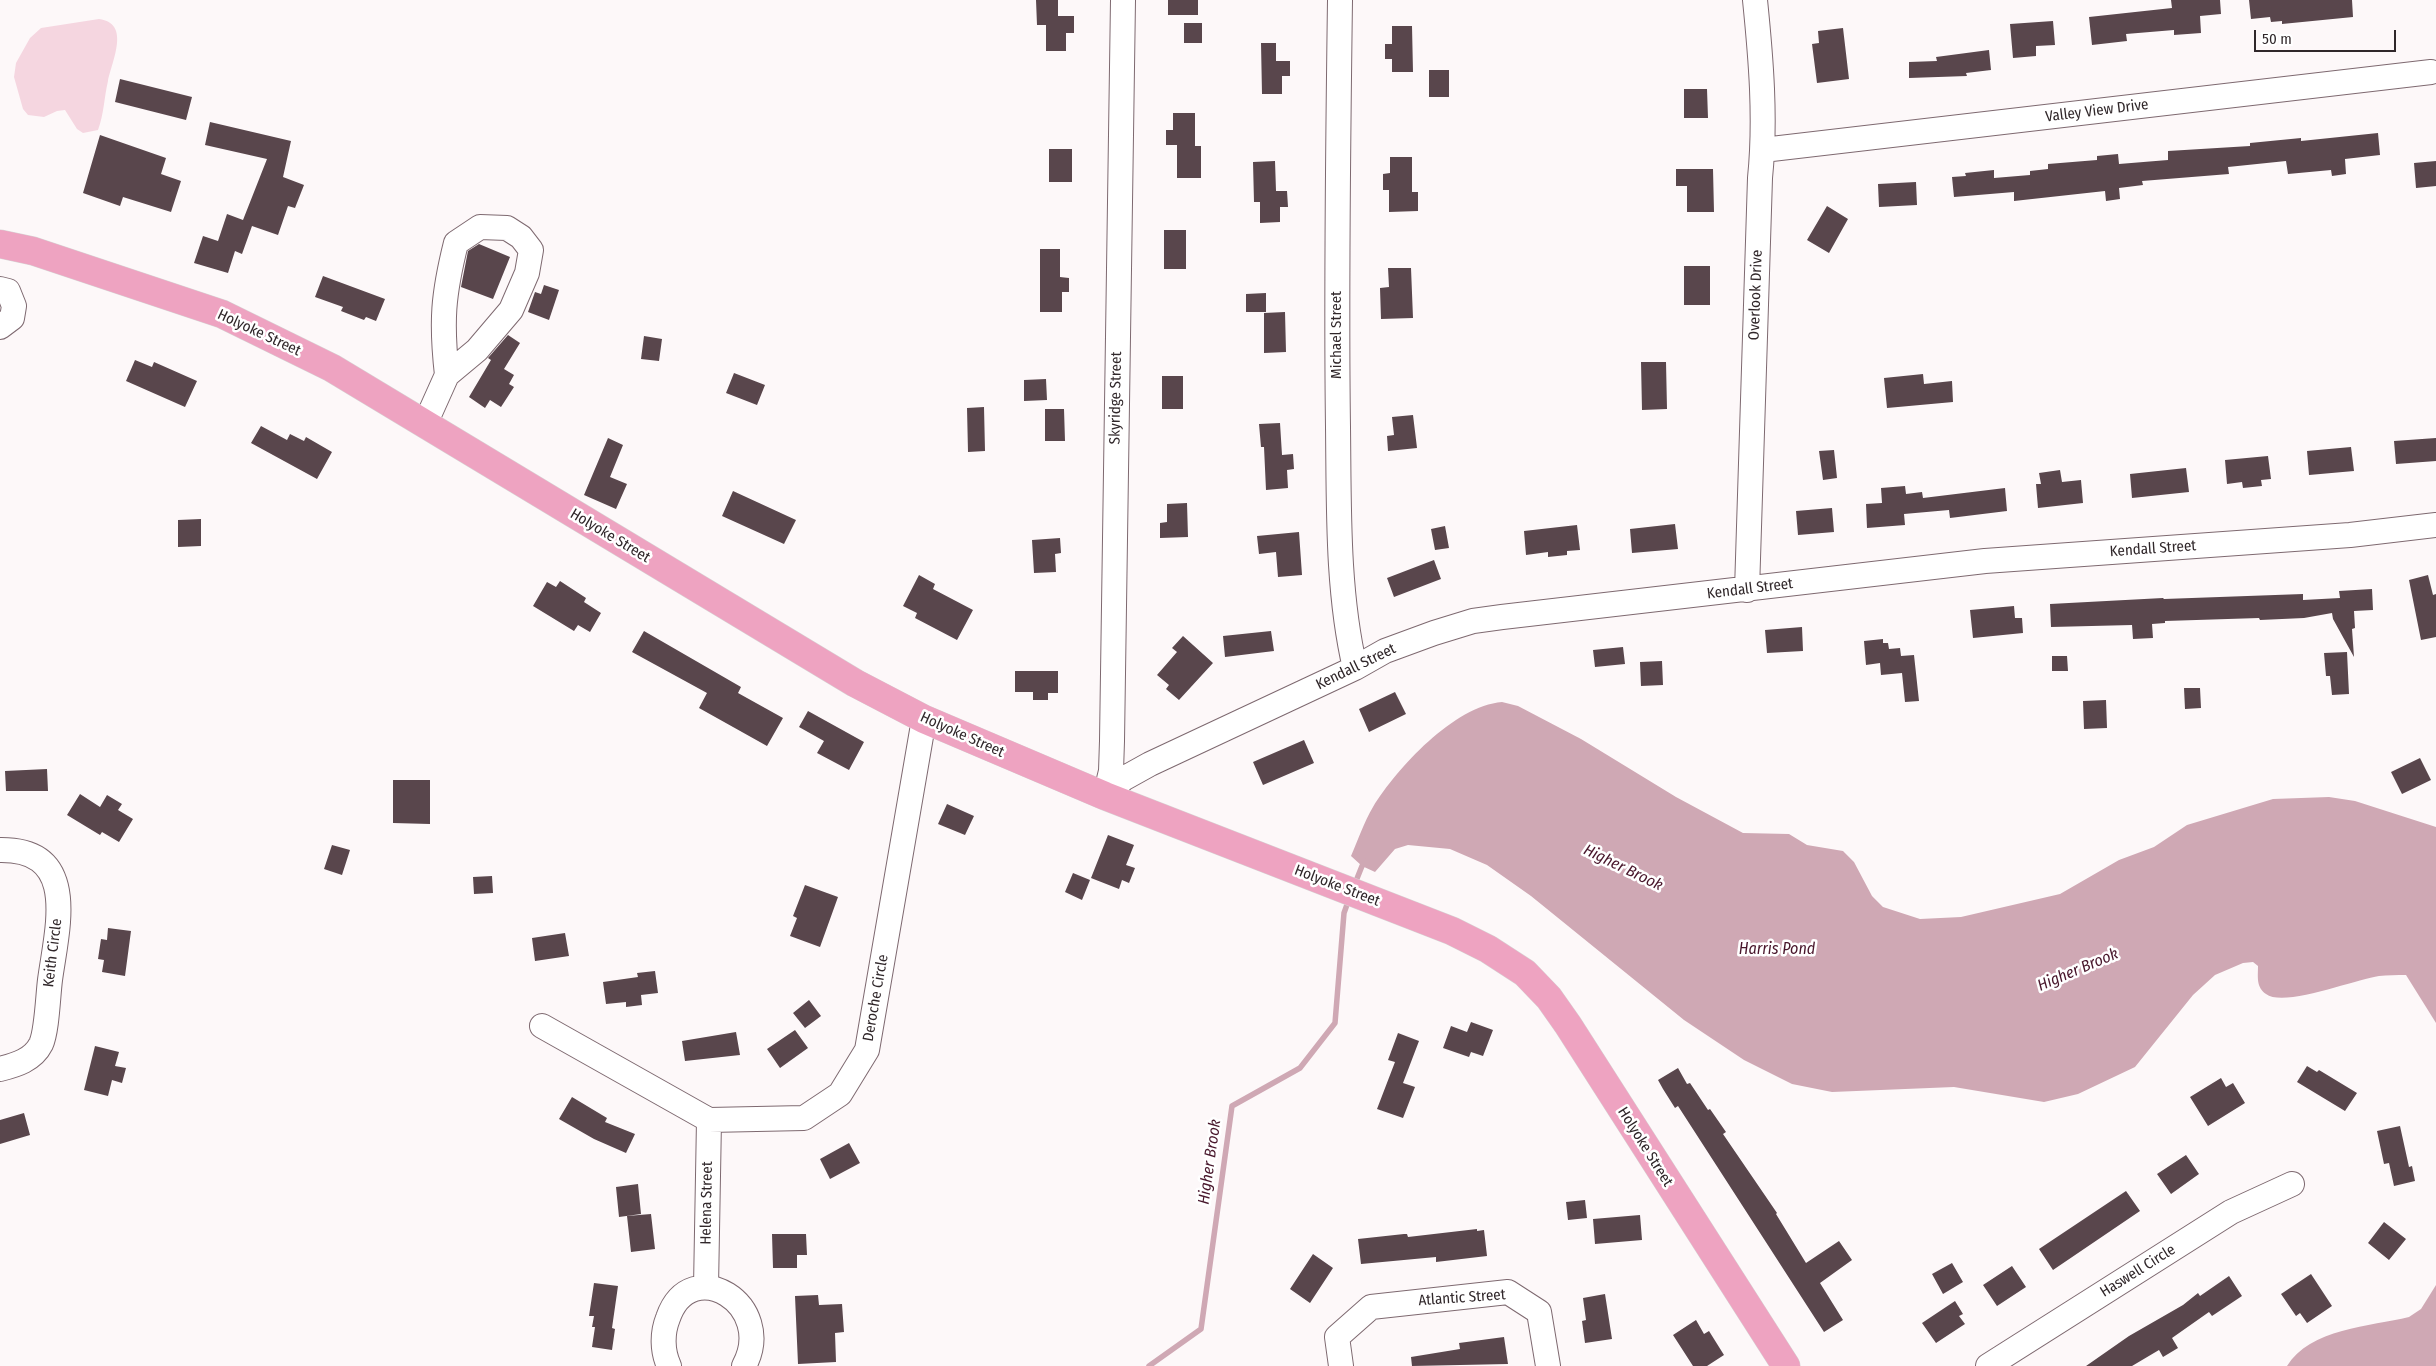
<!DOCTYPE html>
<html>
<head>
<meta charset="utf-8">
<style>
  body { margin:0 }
  #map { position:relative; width:2436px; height:1366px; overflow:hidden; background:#fdf8f9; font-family:"Fira Sans Condensed",sans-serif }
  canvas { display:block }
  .scale { position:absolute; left:2254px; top:30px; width:142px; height:22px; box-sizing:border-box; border:2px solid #30272a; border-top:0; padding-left:6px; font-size:15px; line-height:18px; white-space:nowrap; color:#30272a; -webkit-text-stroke:4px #fff; paint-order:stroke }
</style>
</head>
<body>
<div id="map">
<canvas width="2436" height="1366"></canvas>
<div class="scale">50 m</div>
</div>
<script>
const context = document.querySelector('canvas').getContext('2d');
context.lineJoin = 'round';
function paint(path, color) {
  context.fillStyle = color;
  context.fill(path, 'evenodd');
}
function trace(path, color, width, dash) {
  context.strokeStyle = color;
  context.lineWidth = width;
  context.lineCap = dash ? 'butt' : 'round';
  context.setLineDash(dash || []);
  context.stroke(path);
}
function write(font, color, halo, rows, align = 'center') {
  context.font = font + ' "Fira Sans Condensed",sans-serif';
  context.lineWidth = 5;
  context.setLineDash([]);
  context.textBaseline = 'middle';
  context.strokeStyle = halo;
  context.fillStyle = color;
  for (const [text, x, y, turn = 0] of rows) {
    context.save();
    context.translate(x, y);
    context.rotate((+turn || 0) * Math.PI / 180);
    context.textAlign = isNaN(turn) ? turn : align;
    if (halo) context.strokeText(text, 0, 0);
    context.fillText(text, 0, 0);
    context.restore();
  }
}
paint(new Path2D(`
  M99,19c32,4 13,42 9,62 -4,17 -4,33 -10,49l-15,3 -6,-4 -12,-19 -8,1 -13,6 -16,-2 -5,-6 -9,-32 2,-14 14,-25 11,-10z`), '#f5d6e0');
paint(new Path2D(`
  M1502,702l16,4 63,33 95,58 67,36 46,1 18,11 36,6 11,11 18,34 11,11 37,12 41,-2 99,-23 59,-34 35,-13 33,-22 86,-26 56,-2 26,4 81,26v196l-30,-48c-9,0 -19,0 -27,1 -23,3 -95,32 -113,18 -10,-7 -8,-17 -8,-28l-5,-4 -10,1 -28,12 -22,20 -58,72 -57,27 -34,8 -90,-15 -122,5 -40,-8 -48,-24 -60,-40 -153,-124 -44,-31 -37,-16 -42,-4 -13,4 -20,23 -13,-6 -11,-10c7,-16 13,-34 22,-49 24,-39 81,-101 129,-105z
  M2436,1285v81h-149c22,-37 84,-40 122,-49l12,-8z`), '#cfa8b4');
trace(new Path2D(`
  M1354,886l8,-20 5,-5
  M1149,1366l52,-37 31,-223 68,-38 35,-45 9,-110 5,-14`), '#cfa8b4', 5.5);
paint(new Path2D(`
  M1036,0h22v16h16v17h-8v18h-20v-26h-9z
  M1168,0h30v15h-30z
  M2171,0h49l1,14 -21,2 1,17 -27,2v-5l-48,4 1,7 -35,4 -3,-28 83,-9z
  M2249,0h103l1,17 -71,7v-3l-11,1 -1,-5 -19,2z
  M2053,21l2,24 -19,1v10l-23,2 -3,-34z
  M1184,23h18v20h-18z
  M1392,26h20l1,46h-21v-13h-7v-15h7z
  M1843,28l6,51 -32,4 -5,-39 7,-1 -1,-12z
  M1261,43h15v18h14v15h-8v18h-20z
  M1989,50l2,20 -25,3 1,3 -58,2v-16l28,-1 -1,-4z
  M1429,70h20v27h-20z
  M120,79l72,18 -6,23 -71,-18z
  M1684,89h23l1,29h-24z
  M1173,113h22v33h6v32h-24v-33h-11v-15h7z
  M210,122l81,19 -8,36 21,8 -9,23 -7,-2 -10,29 -26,-9 -10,28 -7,-3 -7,22 -34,-10 9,-27 15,5 9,-27 16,6 24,-61 -62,-14z
  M2378,133l2,22 -35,4 1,15 -14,2 -1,-6 -43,4 -2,-13 -58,6 1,7 -87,7 1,4 -24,3 1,11 -14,2 -1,-10 -91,10v-9l-60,5 -2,-20 14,-1 -1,-3 29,-3v8l36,-3v-4l18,-2v-5l49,-4v-4l21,-2 1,10 49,-4v-9l82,-5v-3l51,-5v3z
  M100,135l66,23 -5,16 20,7 -10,31 -48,-15 -3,9 -37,-13z
  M1049,149h23v33h-23z
  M1390,157h22v35h6v19l-29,1v-22h-6v-16l7,-1z
  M1275,161l1,30h11l1,16h-8v15l-20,1v-21h-6l-1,-40z
  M2436,161v25l-20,2 -2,-25z
  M1676,169h37l1,43h-27v-26h-11z
  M1916,182l1,23 -38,2 -1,-23z
  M1827,206l21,13 -19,34 -22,-13z
  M1164,230h22v39h-22z
  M479,244l31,13 -17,42 -32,-12 7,-36z
  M1040,249h20v28l9,1v14h-7v20h-22z
  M1684,266h26v39h-26z
  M1388,268h23l2,50 -32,1 -1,-31 9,-1z
  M323,276l62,23 -9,22 -10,-4 -2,3 -23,-9 2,-4 -28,-10z
  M544,285l15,5 -10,30 -21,-8 7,-20 6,2z
  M1266,293v19h-20v-18z
  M1285,312l1,40 -22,1v-40z
  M508,335l12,8 -16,26 10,6 -5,9 5,3 -13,20 -11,-7 -5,8 -16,-11 22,-37 -3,-2z
  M644,336l18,3 -3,22 -18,-2z
  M135,360l17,7 2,-5 43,19 -12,26 -59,-26z
  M1641,362h25l1,47 -25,1z
  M734,373l31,12 -8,20 -31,-12z
  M1923,374l1,10 28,-3 1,21 -66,6 -3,-30z
  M1162,376h21v33h-21z
  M1046,379l1,21 -23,1v-21z
  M984,407l1,44 -17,1 -1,-44z
  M1045,409h19l1,32h-20z
  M1413,415l4,33 -29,3 -1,-15 7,-1 -2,-18z
  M1280,423l2,32 11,-1 1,15 -7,1 1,18 -22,2 -2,-43h-3l-2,-23z
  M261,426l26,14 3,-6 14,7 2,-4 26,15 -15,27 -66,-36z
  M608,438l15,7 -13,32 17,7 -11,25 -32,-14z
  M2436,438v23l-40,3 -2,-23z
  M2351,447l3,24 -45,4 -2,-24z
  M1834,450l3,28 -14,2 -4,-29z
  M2268,456l3,23 -10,1 1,6 -19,2 -1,-6 -15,2 -2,-24z
  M2186,468l3,24 -57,6 -2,-24z
  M2060,470l2,12 19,-2 2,23 -45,5 -2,-24h5l-2,-11z
  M1905,486l1,8 16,-2 1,6 82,-10 2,23 -57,7 -1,-8 -45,4 1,11 -38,3 -1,-24 16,-1 -1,-15z
  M733,491l63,29 -12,24 -62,-28z
  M1187,503l1,34 -28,1v-15l7,-1v-18z
  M1832,508l2,24 -36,3 -2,-24z
  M201,519v27l-23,1v-27z
  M1675,524l3,25 -46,4 -2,-24z
  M1577,525l3,25 -13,1v4l-19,2v-5l-22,3 -2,-24z
  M1445,526l4,22 -14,2 -4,-21z
  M1299,532l3,43 -24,2 -2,-25 -17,2 -2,-18z
  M1060,538l1,15 -6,1 1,18 -22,1 -2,-33z
  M1434,560l7,19 -47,18 -7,-19z
  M919,575l16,9 -2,5 40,21 -16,30 -42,-22 2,-5 -14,-7z
  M2428,575l5,20 3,-1v43l-15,3 -12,-60z
  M560,581l26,17 -2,4 17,11 -11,19 -12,-7 -4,6 -41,-25 14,-24 9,5z
  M2372,589l1,21 -19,1 1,17 -3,1 2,28 -21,-38 -1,-6 -28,5 -44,2 -1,-2 -94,3v2l-13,1 1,14 -20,1 -1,-14 -81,2 -1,-23 113,-6 1,1 139,-5v6l37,-2 -1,-7z
  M2014,606l1,12h7l1,15 -50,5 -3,-28z
  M1802,627l1,24 -36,2 -2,-23z
  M644,631l97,56 -3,6 45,25 -16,28 -68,-38 8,-15 -75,-41z
  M1271,631l3,20 -49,6 -2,-21z
  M1183,636l30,27 -34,37 -13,-11 3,-4 -12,-10 20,-23 -5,-4z
  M1883,639v4h5l1,6 11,-1 1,8 13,-1 5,46 -14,1 -3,-29 -21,2 -1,-12 -14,2 -2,-24z
  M1623,647l2,17 -30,3 -2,-17z
  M2347,652l2,42 -17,1 -2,-19h-4l-2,-23z
  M2052,656h15l1,15h-16z
  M1662,661l1,24 -22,1 -1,-24z
  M1015,671h43v22h-10v7h-15v-8h-18z
  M2184,688h16l1,20 -16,1z
  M1395,692l11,22 -37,18 -10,-23z
  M2106,700l1,28 -23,1 -1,-28z
  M808,711l56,31 -15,28 -32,-17 7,-12 -25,-14z
  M1304,740l10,23 -51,22 -10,-23z
  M2420,758l11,22 -29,14 -11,-22z
  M47,769l1,22h-42l-1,-20z
  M393,780h37v44l-37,-1z
  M80,794l20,13 7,-12 15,9 -4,6 15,9 -14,23 -17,-10 -2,3 -33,-20z
  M947,804l27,12 -9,19 -27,-11z
  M1108,835l26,10 -8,20 9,3 -6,15 -7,-3 -3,9 -28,-11z
  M332,845l18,5 -8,25 -18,-6z
  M1073,873l17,7 -8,20 -17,-8z
  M492,876l1,17 -19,1 -1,-17z
  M805,885l33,12 -18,50 -30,-11 7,-18 -4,-2z
  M108,928l23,3 -6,45 -23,-4 2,-12 -6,-1 3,-20 6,1z
  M565,933l4,23 -34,5 -3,-23z
  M655,971l3,22 -17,2 1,10 -16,2v-5l-20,2 -3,-22 35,-5 -1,-4z
  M809,1000l12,16 -16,12 -12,-15z
  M1471,1022l22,8 -10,26 -12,-4 -2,5 -26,-9 8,-22 16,6z
  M795,1030l13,18 -28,20 -13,-19z
  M736,1032l4,23 -55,6 -3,-20z
  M1398,1033l21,8 -16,42 12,4 -12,31 -26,-9 18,-47 -7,-2z
  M95,1046l24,6 -4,14 11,2 -4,15 -10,-3 -4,16 -24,-6z
  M2307,1066l10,6 2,-2 38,23 -12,18 -48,-29z
  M1678,1068l9,16 3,-1 18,27 2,-1 16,23 -3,2 54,79 -1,1 30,49 33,-22 13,19 -32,23 23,37 -19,12 -146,-226 -3,2 -12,-19 -5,-9z
  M2221,1078l5,9 7,-4 12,20 -37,23 -18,-29z
  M572,1097l35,21 -2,4 30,12 -9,19 -32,-14 -35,-20z
  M24,1113l6,22 -30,9v-24z
  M2400,1126l9,41 3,-1 3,15 -21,5 -5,-23 -5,1 -7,-33z
  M849,1143l11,20 -30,16 -10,-20z
  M2186,1155l13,19 -28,20 -14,-20z
  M638,1184l3,30 -22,3 -3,-30z
  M2126,1191l14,20 -87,59 -14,-21z
  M1585,1200l2,18 -19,2 -2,-18z
  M651,1214l4,35 -24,3 -4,-36z
  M1640,1215l2,25 -47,4 -2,-25z
  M2384,1222l22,17 -17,21 -21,-17z
  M1477,1229v2l7,-1 3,26 -51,6v-5l-75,7 -3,-25 46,-5h3l1,3z
  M772,1234h34l1,21h-10v13h-24z
  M1313,1254l20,14 -23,35 -20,-14z
  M1952,1263l11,19 -20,12 -11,-20z
  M2012,1266l14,21 -29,19 -14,-21z
  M2311,1274l21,32 -25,17 -7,-10 -4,3 -15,-22z
  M2229,1276l13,20 -30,20 -3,-4 -37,26 6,10 -15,9 -4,-7 -27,16h-46l43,-30 54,-31 15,-12 2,3z
  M594,1283l24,3 -6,42 3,1 -3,21 -20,-3 3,-20h-3l2,-11h-5z
  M1605,1294l7,45 -27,4 -3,-22 4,-1 -3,-22z
  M818,1295l1,10 23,-1 2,28 -9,1 1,29 -38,2 -3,-68z
  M1955,1301l8,13 -4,2 6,8 -29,19 -14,-20z
  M1696,1320l8,14 5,-3 15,24 -17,11h-14l-20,-31z
  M1504,1337l4,27 -96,2 -1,-9 49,-8 -1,-6z`), '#59464c');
const minor = new Path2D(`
  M1340,0c-2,143 -4,285 -2,427 1,80 -1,164 17,241
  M1763,150l668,-78
  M0,289l8,2 6,15 -2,12 -12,9
  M425,424l22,-49 30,-25 34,-40 16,-37 4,-23 -10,-13 -14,-9 -27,-1 -24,16c-13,52 -15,79 -9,132
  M1747,590l13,-412c6,-59 1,-119 -5,-178
  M1105,796l18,-17 27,-15 205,-96 30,-17 49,-18 39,-12 29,-4 483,-56 365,-26 86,-10
  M1105,796l6,-25 1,-30 11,-741
  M0,850c80,-1 57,78 50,130 -2,15 -3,51 -9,64 -8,16 -25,21 -41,25
  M542,1026l167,94 95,-2 36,-24 27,-44 57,-331
  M706,1287l3,-167
  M669,1366c-7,-15 -7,-33 -1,-48 23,-66 109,-13 76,48
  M1341,1366l-4,-29 34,-30 137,-15 31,20 9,54
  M1988,1366l243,-154 61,-28`);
const major = new Path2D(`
  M0,244l33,7 189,63 110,54 523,315 69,36 181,77 347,135 36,18 37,24 24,25 19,27 218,341`);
trace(minor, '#7e6970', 26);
trace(major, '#d6d4d4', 29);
trace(minor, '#fff', 24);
trace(major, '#eea3c1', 28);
write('15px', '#30272a', '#fff', [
  ["Valley View Drive",2097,111,-7],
  ["Overlook Drive",1756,295,-88],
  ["Holyoke Street",259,333,25],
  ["Michael Street",1337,335,-90],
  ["Skyridge Street",1116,398,-89],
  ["Holyoke Street",610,536,31],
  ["Kendall Street",2153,549,-4],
  ["Kendall Street",1750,589,-7],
  ["Kendall Street",1356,667,-26],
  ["Holyoke Street",962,735,24],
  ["Holyoke Street",1337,886,21],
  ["Keith Circle",53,953,-83],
  ["Deroche Circle",876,998,-80],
  ["Holyoke Street",1645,1147,58],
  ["Helena Street",707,1203,-89],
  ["Haswell Circle",2138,1271,-32],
  ["Atlantic Street",1462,1298,-4]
]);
write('italic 16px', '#48162b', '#fff', [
  ["Higher Brook",1623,868,26],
  ["Harris Pond",1777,950],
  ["Higher Brook",2078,970,-23],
  ["Higher Brook",1210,1162,-82]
]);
</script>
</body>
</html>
